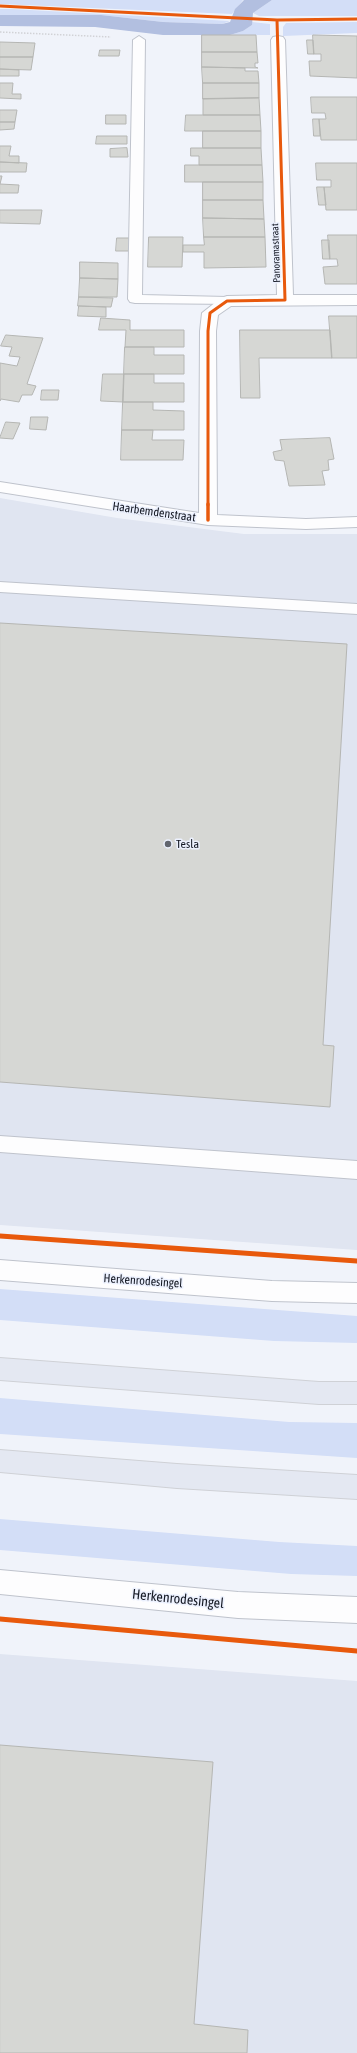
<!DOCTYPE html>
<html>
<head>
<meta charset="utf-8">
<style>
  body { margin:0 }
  canvas { display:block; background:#f0f3fa }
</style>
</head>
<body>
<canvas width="357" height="2053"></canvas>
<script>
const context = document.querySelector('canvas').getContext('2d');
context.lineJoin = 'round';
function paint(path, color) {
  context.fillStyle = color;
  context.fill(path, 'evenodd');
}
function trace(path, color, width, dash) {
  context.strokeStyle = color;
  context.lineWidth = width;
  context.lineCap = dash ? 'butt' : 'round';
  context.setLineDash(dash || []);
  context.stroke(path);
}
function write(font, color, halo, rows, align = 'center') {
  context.font = font + ' "Asap Condensed",sans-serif';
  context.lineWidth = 3;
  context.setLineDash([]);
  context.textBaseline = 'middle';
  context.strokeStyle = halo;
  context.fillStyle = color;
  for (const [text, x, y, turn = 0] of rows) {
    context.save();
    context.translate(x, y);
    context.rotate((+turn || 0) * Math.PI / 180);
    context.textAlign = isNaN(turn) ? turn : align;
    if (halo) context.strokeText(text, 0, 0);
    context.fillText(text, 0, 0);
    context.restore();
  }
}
paint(new Path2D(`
  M0,498l117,20 127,16h113v716l-357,-25z
  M0,1654l357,27v372h-357z`), '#e0e5f1');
paint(new Path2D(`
  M0,0h243l-11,14 -232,-10z
  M272,0h85v16h-98l-6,-3z
  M0,9h12l218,12 -8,3 -59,-2 -62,-7h-101z
  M252,22l18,2v11h-40l13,-4 9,-6z
  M357,22v11l-74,3v-9l3,-4z
  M0,1289l357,27v27l-83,-2 -274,-21z
  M0,1398l289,24 68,1v35l-357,-24z
  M0,1519l279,23 78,4v30l-66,-2 -291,-24z`), '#d3def7');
paint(new Path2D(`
  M244,0h28l-19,13 -1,12 -9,6 -13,4h-67l-68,-8 -95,-1v-11h101l62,7 59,2 8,-2 5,-13z`), '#b2bfe0');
const building = new Path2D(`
  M202,35h54l1,17h-55z
  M313,35l44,1v42l-47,-2 -1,-15h12v-7h-7z
  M307,40h6l1,14h-6z
  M0,42l35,1 -2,14h-33z
  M100,50h20l-1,6h-20z
  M202,52h55l1,11h-3v4l3,1 -56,-1z
  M0,57h33l-2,13 -31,-1z
  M202,67l43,1v3h13l1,12h-56z
  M0,69l19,1v6h-19z
  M0,83h13l-1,11h9v5l-21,-1z
  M203,83h56v15l-56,1z
  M311,97h46v43h-36l-2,-21h7l-1,-6h-13z
  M259,98l1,17h-57v-16z
  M0,110h17l-2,12h-15z
  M106,115h20v9h-20z
  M186,115h74l1,16h-76z
  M313,119h6l1,17h-6z
  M0,122h15l-1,7 -14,1z
  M203,131h58v17h-58z
  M97,136h30v8h-31z
  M0,146h11l-2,10h10v7l-19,-1z
  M127,148l1,9h-18v-8z
  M191,148h70l1,17h-63v-9h-8z
  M0,162l27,1 -1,9h-26z
  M316,163h41v47h-31l-2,-23h7v-7h-14z
  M185,165h77l1,17h-78z
  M0,176h2l-2,8 19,1 -1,8h-18z
  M203,182h60v18h-60z
  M317,187h7l2,18h-7z
  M203,200h60l1,19 -61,-1z
  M0,210h42l-2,14 -40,-1z
  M203,218l61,1 1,18h-61z
  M328,235h29v49h-32l-2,-17 15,-1 -1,-7h-7z
  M149,237h34l-1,30h-34z
  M204,237h61l1,30 -62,1v-16h-21v-7h21z
  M117,238h13v13h-14z
  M322,240h7l1,19h-7z
  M80,262l38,1v16l-38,-1z
  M80,278l38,1 -1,18h-38z
  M79,297l34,1 -2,9 -33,-1z
  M79,306l27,1v10l-28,-1z
  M329,316h28v42h-25z
  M101,318l29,2v10h54v17h-59l1,-17h-27z
  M240,330h90l2,28h-73l1,40h-19z
  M6,335l37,3 -16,46 9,2 -4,9h-10l-3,7 -18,-3 -1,2v-38l17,3 3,-9 -11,-1 3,-9 -11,-1z
  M125,347h29v8h30v19h-60z
  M103,374h21l-1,28 -22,-1z
  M124,374h30v9h30v19h-61z
  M42,390h17l-1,10h-17z
  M123,402h30v8l31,1v19h-62z
  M31,417h17l-2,13 -16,-1z
  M6,422l14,1 -7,16 -13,-1z
  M122,430h31l-1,10h32l-1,20h-62z
  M330,438l4,21 -6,1 1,10 -7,1 3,14 -36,1 -5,-25 -9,-1 -2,-8 9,-2 -2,-10z
  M0,623l347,21 -24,401 11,1 -4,61 -330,-25z
  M0,1745l213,17 -19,262 54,6 -1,23h-247z`);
paint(building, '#d6d7d4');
trace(building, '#b5b6b3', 1);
const service = new Path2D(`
  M139,36l6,4 -3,255 85,2 5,1 2,3 -2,3 -97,-1 -5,-1 -2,-3 5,-259z
  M0,582l357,22v10l-357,-22z
  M0,1136l357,25v18l-357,-27z`);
const minor = new Path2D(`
  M278,36l5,1 2,3 8,255h64v10l-126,1 -13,9 -2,16 1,184 89,4 51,-2v10l-51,2 -98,-4 -208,-33v-10l199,31 1,-182 2,-18 19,-15 6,-2 50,-1 -6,-255 2,-3z`);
const tertiary = new Path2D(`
  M0,1260l272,21 85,2v20l-85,-2 -272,-21z
  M0,1570l238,22 119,5v26l-119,-5 -238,-24z`);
const trunk = new Path2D(`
  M0,1358l319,24h38v22h-38l-319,-24z
  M0,1450l177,14 180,11v24l-180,-11 -177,-16z`);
trace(service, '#bfc3cc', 2);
trace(minor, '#bfc3cc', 2);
trace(tertiary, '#bfc3cc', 2);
trace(trunk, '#cfd1d6', 2);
trace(new Path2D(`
  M0,32l111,5`), '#d1d2d6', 1.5, [1.5, 1.5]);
paint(service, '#fdfdfe');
paint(minor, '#fdfdfe');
paint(tertiary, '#fdfdfe');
paint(trunk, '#e4e8f2');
trace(new Path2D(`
  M0,6l277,14 80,-1
  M208,505v-174l2,-18 17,-12 58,-1 -8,-280`), '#e8590c', 3);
trace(new Path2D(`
  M208,504v16`), '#e8590c', 3.5);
trace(new Path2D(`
  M0,1236l357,25
  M0,1619l357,32`), '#e8590c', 5);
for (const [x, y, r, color] of [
  [168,844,4,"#61656e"]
]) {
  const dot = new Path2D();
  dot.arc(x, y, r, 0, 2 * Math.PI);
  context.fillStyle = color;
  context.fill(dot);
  trace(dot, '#ecf1fe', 1.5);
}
write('10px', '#141823', '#ecf1fe', [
  ["Panoramastraat",276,253,-92]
]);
write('12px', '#141823', '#ecf1fe', [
  ["Haarbemdenstraat",154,512,8],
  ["Herkenrodesingel",143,1281,4]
]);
write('12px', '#141823', '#ecf1fe', [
  ["Tesla",176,844]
], 'left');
write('14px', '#141823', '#ecf1fe', [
  ["Herkenrodesingel",178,1599,6]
]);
</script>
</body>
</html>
